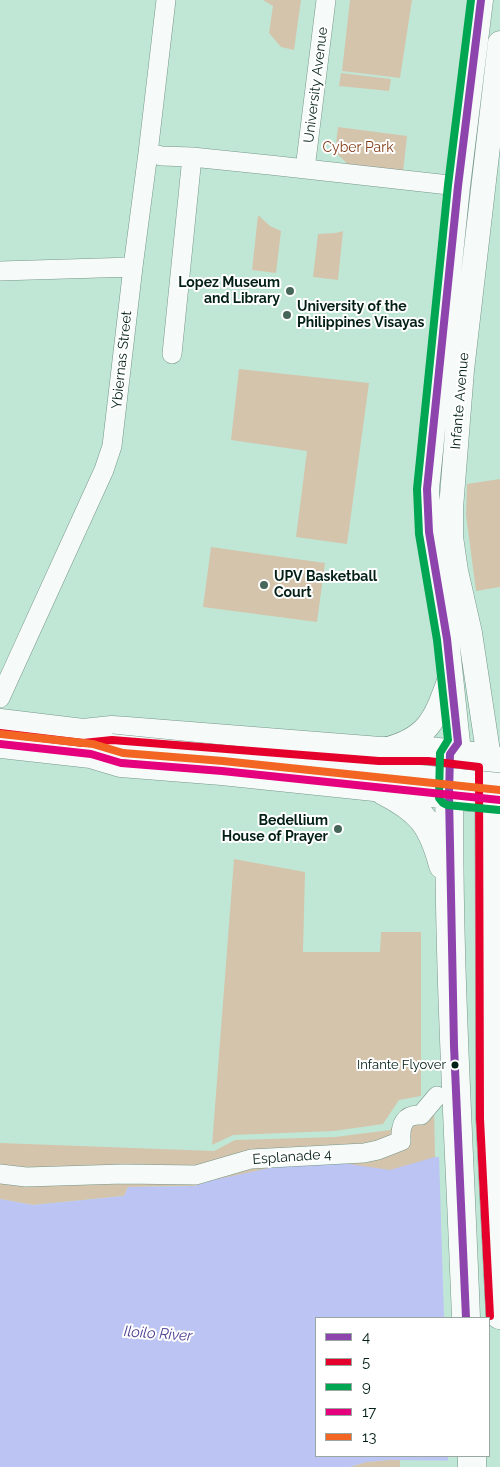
<!DOCTYPE html>
<html>
<head>
<meta charset="utf-8">
<style>
  body { margin:0 }
  #map { position:relative; width:500px; height:1467px; overflow:hidden; background:#c0e7d6; font-family:Raleway,sans-serif }
  canvas { display:block }
  .legend { position:absolute; left:315px; top:1317px; width:175px; height:140px; box-sizing:border-box; background:#fff; border:1px solid #9aa6a2; margin:0; padding:6px 9px; list-style:none; font-size:15px; color:#032016 }
  .legend li { display:flex; align-items:center; gap:10px; height:25px }
  .legend b { width:25px; border:1px solid #9aa6a2 }
</style>
</head>
<body>
<div id="map">
<canvas width="500" height="1467"></canvas>
<ul class="legend">
<li><b style="height:6px;background:#8e44ad"></b>4</li>
<li><b style="height:6px;background:#e4002b"></b>5</li>
<li><b style="height:6px;background:#00a651"></b>9</li>
<li><b style="height:6px;background:#e5007d"></b>17</li>
<li><b style="height:6px;background:#f26522"></b>13</li>
</ul>
</div>
<script>
const context = document.querySelector('canvas').getContext('2d');
context.lineJoin = 'round';
function paint(path, color) {
  context.fillStyle = color;
  context.fill(path, 'evenodd');
}
function trace(path, color, width, dash) {
  context.strokeStyle = color;
  context.lineWidth = width;
  context.lineCap = dash ? 'butt' : 'round';
  context.setLineDash(dash || []);
  context.stroke(path);
}
function write(font, color, halo, rows, align = 'center') {
  context.font = font + ' Raleway,sans-serif';
  context.lineWidth = 4;
  context.setLineDash([]);
  context.textBaseline = 'middle';
  context.strokeStyle = halo;
  context.fillStyle = color;
  for (const [text, x, y, turn = 0] of rows) {
    context.save();
    context.translate(x, y);
    context.rotate((+turn || 0) * Math.PI / 180);
    context.textAlign = isNaN(turn) ? turn : align;
    if (halo) context.strokeText(text, 0, 0);
    context.fillText(text, 0, 0);
    context.restore();
  }
}
paint(new Path2D(`
  M263,0h38l-7,50 -13,-3 -12,-14 4,-27z
  M350,0h62l-12,78 -58,-7z
  M341,73l50,6 -2,12 -50,-5z
  M338,127l69,9 -4,36 -53,-6 -15,-14z
  M258,215l12,11 11,5 -5,42 -24,-3z
  M343,231l-5,49 -25,-3 5,-43 18,-1z
  M239,369l130,14 -22,161 -51,-7 11,-86 -76,-11z
  M500,479v108l-24,4 -10,-76 1,-31z
  M211,547l114,16 -8,59 -114,-15z
  M234,859l71,13 -2,80h77l1,-20h40v164l-22,4 -16,24 -49,7 -101,4 -21,10z
  M434,1105l1,52 -4,2 -1,13 -216,8 -19,6 -67,1 -4,9 -91,9 -33,-6v-56l214,8 21,-11 100,-3 55,-7 12,-21z
  M388,1460h12v7h-50l16,-5z`), '#d5c4ac');
paint(new Path2D(`
  M435,1157l65,1v303l-112,-1 -22,2 -16,5h-350v-268l33,6 91,-9 4,-9 67,-1 19,-6 60,-13 14,-6 33,-1 69,10zM316,1318h173v138h-173z`), '#bbc4f2');
paint(new Path2D(`
  M439,1155h61v308h-52v-7h41v-138h-45z`), '#c0e7d6');
const minor = new Path2D(`
  M148,153l14,3 30,1 87,9 179,20
  M305,169l21,-169
  M0,271l133,-4
  M172,354l20,-197
  M0,698l104,-228 8,-24 21,-179 15,-114 18,-153
  M0,1174l26,3 97,-3 73,1 55,-16 113,-6 14,-3 23,-9c-1,-16 3,-27 20,-26l16,-19`);
const major = new Path2D(`
  M500,43l-38,327 -11,138v29l5,34 14,62 19,125 11,1
  M384,750c44,-11 51,-30 65,-69
  M450,754l8,-11 -11,-104 -18,-107 -2,-43 31,-303 23,-186`);
const highway = new Path2D(`
  M0,723l83,10 29,-3 15,1 253,20h49l60,7 1,361 10,196
  M0,744l91,10 30,9 101,8 267,28
  M450,755c-4,188 9,376 16,563
  M384,791c37,19 48,33 59,74
  M472,1456v11`);
trace(minor, '#76968a', 20);
trace(major, '#76968a', 25);
trace(highway, '#76968a', 29);
trace(minor, '#f6fbf9', 19);
trace(major, '#f6fbf9', 24);
trace(highway, '#f6fbf9', 28);
const majorBridge = new Path2D(`
  M111,746l389,39`);
trace(majorBridge, '#76968a', 25, []);
trace(majorBridge, '#f6fbf9', 24);
trace(new Path2D(`
  M466,1318l-12,-272 -5,-251 1,-41 8,-11 -11,-104 -18,-107 -2,-43 31,-303 23,-186`), '#8e44ad', 8);
trace(new Path2D(`
  M0,733l83,10 29,-3 267,21h49l51,6 1,352 10,197`), '#e4002b', 8);
trace(new Path2D(`
  M471,0l-23,185 -31,304 2,45 18,106 11,100 -8,13 -1,45 4,5 4,2 52,5`), '#00a651', 8);
trace(new Path2D(`
  M0,744l91,10 30,9 101,8 278,29`), '#e5007d', 8);
trace(new Path2D(`
  M1,734l92,10 30,9 100,8 277,29`), '#f26522', 8);
for (const [x, y, r, color] of [
  [290,291,5,"#456659"],
  [287,315,5,"#456659"],
  [264,585,5,"#456659"],
  [338,829,5,"#456659"],
  [455,1065,4.5,"#032016"]
]) {
  const dot = new Path2D();
  dot.arc(x, y, r, 0, 2 * Math.PI);
  context.fillStyle = color;
  context.fill(dot);
  trace(dot, '#fff', 2);
}
write('13px', '#032016', '#fff', [
  ["Infante Flyover",446,1065]
], 'right');
write('14px', '#032016', '#fff', [
  ["University Avenue",316,85,-83],
  ["Ybiernas Street",122,360,-84],
  ["Infante Avenue",460,401,-85],
  ["Esplanade 4",292,1157,-4]
]);
write('14px', '#803c17', '#fff', [
  ["Cyber Park",358,148]
]);
write('bold 14px', '#032016', '#fff', [
  ["Lopez Museum",280,283],
  ["and Library",280,299],
  ["University of the",297,307,"left"],
  ["Philippines Visayas",297,323,"left"],
  ["UPV Basketball",274,577,"left"],
  ["Court",274,593,"left"],
  ["Bedellium",328,821],
  ["House of Prayer",328,837]
], 'right');
write('italic 15px', '#4d4094', '#fff', [
  ["Iloilo River",158,1334,4]
]);
</script>
</body>
</html>
